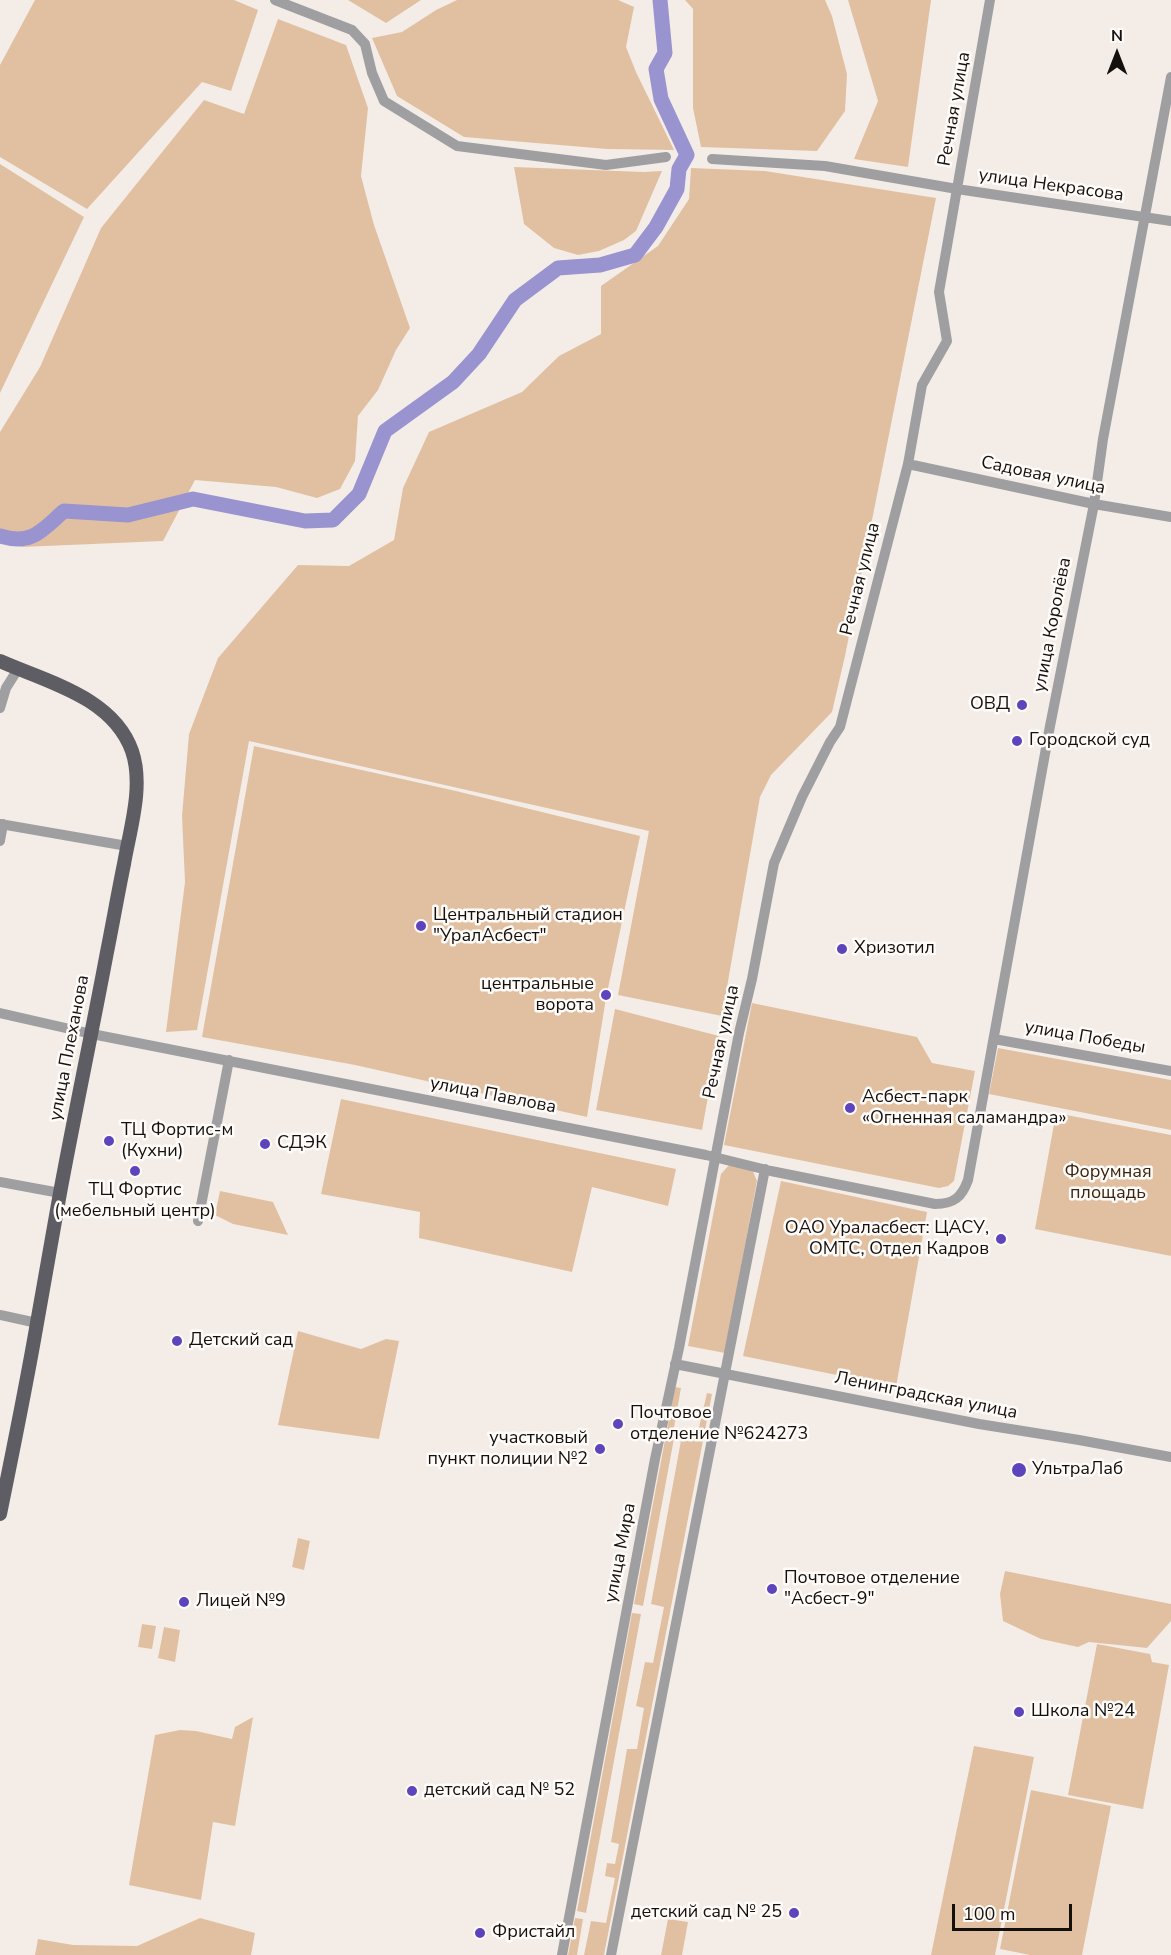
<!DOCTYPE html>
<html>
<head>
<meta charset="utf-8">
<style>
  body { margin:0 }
  #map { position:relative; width:1171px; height:1955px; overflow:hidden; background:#f4ede7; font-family:"Nunito Sans",sans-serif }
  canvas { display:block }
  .north { position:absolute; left:1087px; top:24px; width:60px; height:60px; -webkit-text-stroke:4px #fefbf9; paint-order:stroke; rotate:0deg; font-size:16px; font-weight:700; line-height:24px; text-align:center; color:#13100e }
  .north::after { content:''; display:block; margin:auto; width:21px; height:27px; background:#13100e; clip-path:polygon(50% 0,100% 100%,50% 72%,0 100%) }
  .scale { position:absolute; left:952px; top:1904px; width:120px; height:27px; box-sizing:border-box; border:3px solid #13100e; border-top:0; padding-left:8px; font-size:18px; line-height:21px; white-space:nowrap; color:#13100e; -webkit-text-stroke:4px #fefbf9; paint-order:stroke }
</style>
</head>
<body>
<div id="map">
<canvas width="1171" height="1955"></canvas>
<div class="north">N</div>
<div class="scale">100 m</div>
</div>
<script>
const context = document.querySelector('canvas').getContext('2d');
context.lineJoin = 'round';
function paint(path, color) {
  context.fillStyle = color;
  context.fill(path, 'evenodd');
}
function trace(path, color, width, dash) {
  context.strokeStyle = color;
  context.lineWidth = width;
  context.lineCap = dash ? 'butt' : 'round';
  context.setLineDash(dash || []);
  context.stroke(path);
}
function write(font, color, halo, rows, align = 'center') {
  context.font = font + ' "Nunito Sans",sans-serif';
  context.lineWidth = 5;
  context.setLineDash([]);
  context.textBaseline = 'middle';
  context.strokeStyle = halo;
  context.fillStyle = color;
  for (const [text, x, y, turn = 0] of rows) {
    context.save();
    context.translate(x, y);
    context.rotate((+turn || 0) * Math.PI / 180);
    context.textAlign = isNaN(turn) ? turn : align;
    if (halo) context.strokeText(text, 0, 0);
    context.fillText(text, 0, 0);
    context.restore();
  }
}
paint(new Path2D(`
  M35,0h199l24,10 -27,81 -29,-9 -115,127 -87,-52v-92z
  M348,0h73l-35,23z
  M457,0h161l16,7 -8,40 10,25 38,78 -67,-1 -143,-12 -67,-41 -25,-58 30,-6 34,-22z
  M685,0h140l7,16 15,58 -2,37 -28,40 -116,-4 -8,-39v-99z
  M848,0h83l-23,167 -54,-8 24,-58z
  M278,19l68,26 22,63 -7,68 13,49 36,103 -14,22 -18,40 -20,26 -3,45 -15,28 -23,9 -41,-11 -81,-7 -32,61 -141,6 -22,-8v-107l40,-65 61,-139 103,-128 40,14z
  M0,164l84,53 -84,176z
  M514,167l130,5 18,-1 -26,60 -12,9 -25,11 -21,4 -24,-7 -30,-24z
  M691,168l74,3 171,27 -91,458 -13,56 -61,63 -11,22 -38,219 -104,-21 31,-164 -400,-90 -52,289 -31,2 19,-150 -3,-66 7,-82 29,-76 80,-93 51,1 45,-26 9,-52 26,-56 93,-40 37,-36 42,-22v-48l57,-40 31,-47z
  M254,746l202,45 184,45 -34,162 -19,119 -232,-52 -153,-28z
  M752,1003l165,34 15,26 43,8 -21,110 -6,5 -9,2 -215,-43z
  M615,1009l104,27 -17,94 -106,-20z
  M998,1048l173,32v50l-182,-36z
  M341,1099l335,70 -8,37 -76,-19 -20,85 -153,-34 1,-26 -99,-18z
  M1056,1113l115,22v121l-136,-27z
  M729,1165l23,4 5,12 -32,172 -37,-7 33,-172z
  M781,1181l146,31 -31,175 -153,-31z
  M220,1191l53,11 15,33 -55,-11 -18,-9z
  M298,1331l63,18 25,-10 13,2 -20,98 -101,-14z
  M675,1387l6,1 -8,45h2l-32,173 -9,-2z
  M707,1393l5,1 -108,561h-20l7,-34 15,2 9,-45 -10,-2 2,-13 8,1 4,-20 -8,-2 16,-93h10l7,-41 -8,-2 9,-44 8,1 11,-56 -13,-3 31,-169 15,1z
  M298,1538l12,3 -6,29 -12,-3z
  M1005,1571l166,33v17l-24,27 -58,-6 -11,5 -37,-8 -38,-18 -3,-27z
  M632,1613l9,1 -55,299 -9,-2z
  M142,1624l14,2 -4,23 -14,-2z
  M164,1627l16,3 -5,32 -17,-4z
  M1097,1644l53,10 2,8 17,3 -26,144 -75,-14z
  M253,1717l-18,109 -22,-4 -12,78 -72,-15 26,-150 25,-5 16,1 36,8 3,-12z
  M974,1746l60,11 -39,198h-64z
  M1031,1790l80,16 -29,149h-52l-30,-6z
  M200,1918l55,15 -4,22h-216l3,-16 35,6 64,1z
  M575,1918l8,1 -6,36h-9z
  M668,1919l20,3 -6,33h-21z`), '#e1c0a2');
trace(new Path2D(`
  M0,536c32,10 42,-6 64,-25l64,4 65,-16 112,22 28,-1 26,-26 26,-63 68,-49 26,-28 36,-54 43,-32 42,-3 35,-10 21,-28 21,-38 2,-20 8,-14 -26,-56 -5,-30 9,-16 -5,-53`), '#9994cf', 15);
trace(new Path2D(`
  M275,0l77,30 13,14 7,29 12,28 73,45 149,19 60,-8
  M712,159l113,7 132,23 214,32
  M908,464l186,40 77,13
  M0,708l6,-20 12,-19
  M0,824l127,22
  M0,841l3,-17
  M0,1013l92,21 614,121 65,16 164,33c19,0 27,-7 33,-24l82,-454 44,-222 9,-65 68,-362
  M994,1039l177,32
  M0,1182l60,11
  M198,1221l31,-161
  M0,1315l37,8
  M675,1364l304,60 100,16 92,17
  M562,1955l93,-496 24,-111 60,-315 13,-54 22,-116 28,-66 28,-55 10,-15 68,-263 14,-79 25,-44 -8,-49 51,-292
  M611,1955l154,-786`), '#9f9fa2', 10);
trace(new Path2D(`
  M0,661c47,21 113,36 132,90 12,35 -2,78 -8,113 -6,29 -11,58 -17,88 -15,80 -32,160 -47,241 -8,43 -15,87 -23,130 -11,64 -24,127 -37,191`), '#5d5d63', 14);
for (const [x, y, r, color] of [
  [1022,705,6,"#5d44bc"],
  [1017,741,6,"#5d44bc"],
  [421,926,6,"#5d44bc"],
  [842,949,6,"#5d44bc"],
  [606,995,6,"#5d44bc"],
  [850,1108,6,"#5d44bc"],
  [109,1141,6,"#5d44bc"],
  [265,1144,6,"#5d44bc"],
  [135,1171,6,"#5d44bc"],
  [1001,1239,6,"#5d44bc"],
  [177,1341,6,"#5d44bc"],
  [618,1424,6,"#5d44bc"],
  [600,1449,6,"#5d44bc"],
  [1019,1470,8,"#5d44bc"],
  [772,1589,6,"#5d44bc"],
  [184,1602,6,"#5d44bc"],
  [1019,1712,6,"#5d44bc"],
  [412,1791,6,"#5d44bc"],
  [794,1913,6,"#5d44bc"],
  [480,1933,6,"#5d44bc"]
]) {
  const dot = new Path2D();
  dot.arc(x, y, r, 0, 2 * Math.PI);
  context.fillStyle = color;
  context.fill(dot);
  trace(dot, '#fefbf9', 2);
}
write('18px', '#13100e', '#fefbf9', [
  ["Речная улица",955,109,-80],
  ["улица Некрасова",1051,186,8],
  ["Садовая улица",1043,476,12],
  ["Речная улица",861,579,-76],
  ["улица Королёва",1053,625,-79],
  ["улица Победы",1085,1038,10],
  ["Речная улица",722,1042,-78],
  ["улица Плеханова",70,1048,-79],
  ["улица Павлова",493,1096,11],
  ["Ленинградская улица",926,1396,11],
  ["улица Мира",621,1553,-79]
]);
write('18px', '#13100e', '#fefbf9', [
  ["ОВД",1010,705,"right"],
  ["Городской суд",1029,741],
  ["Центральный стадион",433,916],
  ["\"УралАсбест\"",433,937],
  ["Хризотил",854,949],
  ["центральные",594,985,"right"],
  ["ворота",594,1006,"right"],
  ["Асбест-парк",862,1098],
  ["«Огненная саламандра»",862,1119],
  ["ТЦ Фортис-м",121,1131],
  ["(Кухни)",121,1152],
  ["СДЭК",277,1144],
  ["ТЦ Фортис",135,1191,"center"],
  ["(мебельный центр)",135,1212,"center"],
  ["ОАО Ураласбест: ЦАСУ,",989,1229,"right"],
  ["ОМТС, Отдел Кадров",989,1250,"right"],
  ["Детский сад",189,1341],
  ["Почтовое",630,1414],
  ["отделение №624273",630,1435],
  ["участковый",588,1439,"right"],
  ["пункт полиции №2",588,1460,"right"],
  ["УльтраЛаб",1032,1470],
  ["Почтовое отделение",784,1579],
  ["\"Асбест-9\"",784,1600],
  ["Лицей №9",196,1602],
  ["Школа №24",1031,1712],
  ["детский сад № 52",424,1791],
  ["детский сад № 25",782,1913,"right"],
  ["Фристайл",492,1933]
], 'left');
write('18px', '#3a2510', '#fefbf9', [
  ["Форумная",1108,1173],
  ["площадь",1108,1194]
]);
</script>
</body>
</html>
